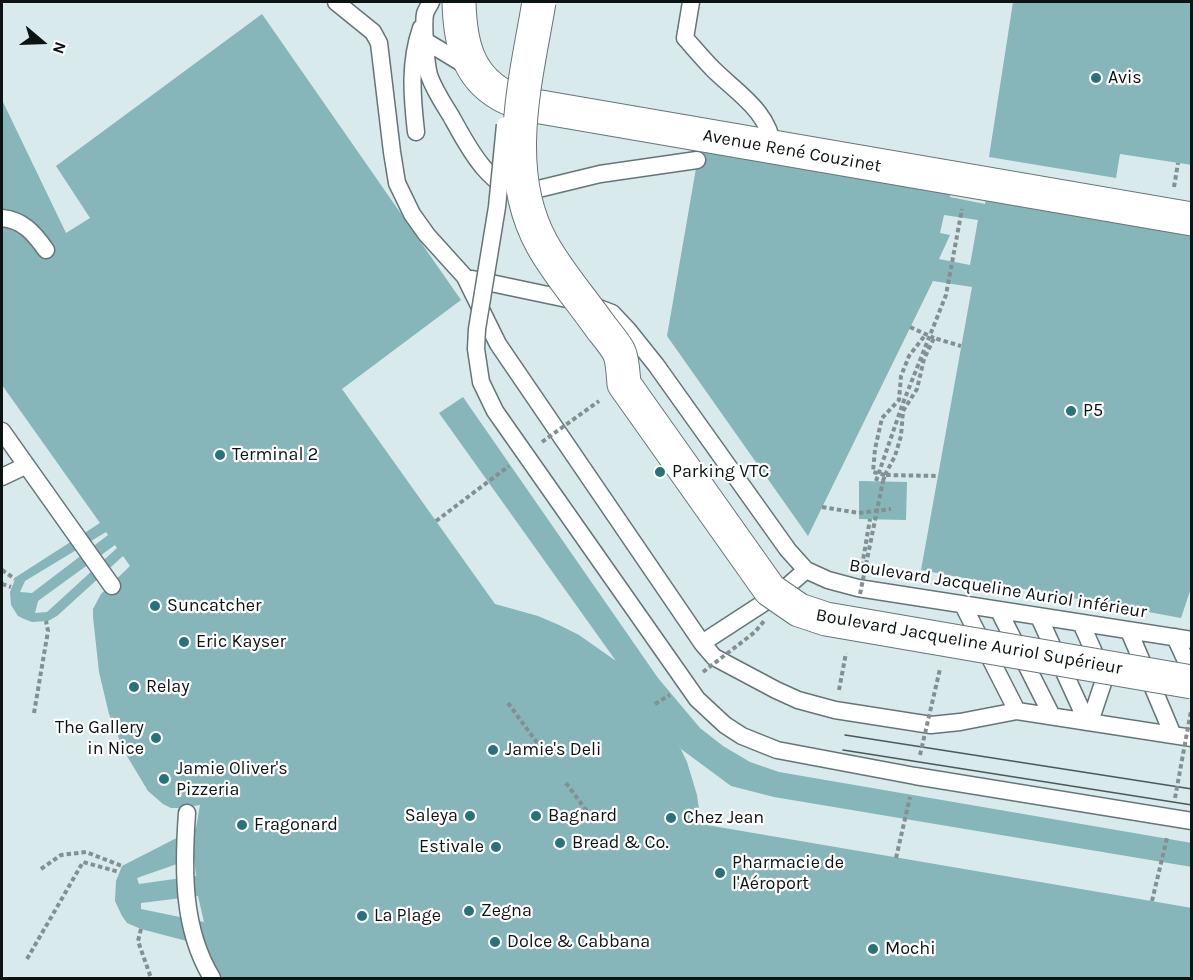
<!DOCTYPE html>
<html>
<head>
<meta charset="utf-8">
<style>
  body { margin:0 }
  #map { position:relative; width:1193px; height:980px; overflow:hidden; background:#d8eaec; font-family:Karla,sans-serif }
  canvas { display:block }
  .frame { position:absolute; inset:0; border:3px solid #0c1313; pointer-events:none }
  .north { position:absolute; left:12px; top:12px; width:60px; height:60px; -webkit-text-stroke:4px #fff; paint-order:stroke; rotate:109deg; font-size:16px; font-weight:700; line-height:24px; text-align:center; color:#0c1313 }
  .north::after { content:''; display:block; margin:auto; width:21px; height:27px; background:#0c1313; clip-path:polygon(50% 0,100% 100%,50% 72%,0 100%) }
</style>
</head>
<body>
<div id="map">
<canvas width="1193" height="980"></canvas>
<div class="frame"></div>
<div class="north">N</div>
</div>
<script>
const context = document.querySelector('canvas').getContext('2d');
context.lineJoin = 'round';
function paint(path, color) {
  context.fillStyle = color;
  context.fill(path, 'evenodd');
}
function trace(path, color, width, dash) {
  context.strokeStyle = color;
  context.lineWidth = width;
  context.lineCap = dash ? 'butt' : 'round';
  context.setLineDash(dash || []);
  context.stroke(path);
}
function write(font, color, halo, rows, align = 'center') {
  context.font = font + ' Karla,sans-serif';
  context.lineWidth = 4.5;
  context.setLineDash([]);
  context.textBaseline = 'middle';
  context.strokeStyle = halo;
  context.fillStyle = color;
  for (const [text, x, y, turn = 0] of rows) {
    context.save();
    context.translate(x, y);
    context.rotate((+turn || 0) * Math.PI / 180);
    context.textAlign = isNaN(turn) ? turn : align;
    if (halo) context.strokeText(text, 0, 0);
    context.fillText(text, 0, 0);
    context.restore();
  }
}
paint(new Path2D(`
  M1013,2h179v163l-72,-11 -4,24 -127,-21z
  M262,14l199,286 -119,89 153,215 43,12 21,9 20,10 37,26 -177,-248 24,-16 195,281 42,50 23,18 27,16 29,10 413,71v24l-418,-70 -43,-11 -50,-37 -4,-8 10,21 10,33 4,29 491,84v70h-975l-15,-33 -61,-16 -14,-6 -5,-7 -7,-15 1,-20 6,-15 74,-38 4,-23 -19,3h-10l-8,-4 -15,-13 -24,-40 -15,-37 -10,-42 -6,-55v-8l8,-15 29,-28 -7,-10 -66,60 -9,5 -16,1 -8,-3 -6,-3 -7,-11 -1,-13 6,-15 84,-54 -98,-138v-285l64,133 24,-15 -34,-52zM106,532l2,3 -76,58 -12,-1 5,-11zM115,545l2,3 -70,64 -12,1 3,-12zM194,858l2,18 -57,8 -2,-6zM198,896l6,26 -63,-13v-6z
  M700,145l251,46 -1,6 35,7 1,-7 206,34v354l-11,33 -260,-48 51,-283 -39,-6 -125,255 -141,-200zM944,215l34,5 -8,45 -31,-6 11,-24 -10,-2z
  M859,481l48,1 -1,38 -47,-1z`), '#86b5ba');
const lane = new Path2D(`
  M336,2l37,30 6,11 13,109 5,31 15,31 15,21 38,42 33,67 204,299 12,14 62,33 22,10 37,10 96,15 29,-3 57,-11
  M431,2c-2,4 -5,8 -6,12 -2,11 1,50 4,61 5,15 14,28 22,41 15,27 39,76 75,76l74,-18 97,-14
  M691,2l-6,36c9,10 18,21 28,31 24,24 56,42 60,79
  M427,42l43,26
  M416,132c-4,-36 -7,-69 5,-104
  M2,218c21,2 32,15 44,32
  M472,279l114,24 26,10 16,17 28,35 132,185 18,20 22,10 30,8 334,52
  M2,431l110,155
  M2,477l23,-11
  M963,605l54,106 175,27
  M999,611l53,105
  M1039,617l48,105
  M1081,623l24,54 -15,45
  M1129,631l44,104
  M1175,637l17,37
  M702,643l80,-52 24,-21
  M187,813c-4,56 -5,116 25,165`);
const street = new Path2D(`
  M459,2c1,37 7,73 43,93 8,5 18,7 27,10l663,114`);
trace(lane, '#657577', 19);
trace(street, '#657577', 35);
trace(new Path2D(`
  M1174,187l4,-24
  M885,475l10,-19 6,-20 2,-25 14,-22 7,-30 10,-21 27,8
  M876,481l27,-78 43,-108 16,-86
  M883,481l2,-6 53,1
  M822,507l37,6 32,-4
  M862,566l8,-47
  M2,570l13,9
  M2,584l9,3
  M839,690l7,-37
  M508,703l33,45
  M34,713l14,-82 -2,-10
  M566,783l29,39
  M41,869l20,-14 25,-3 36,14
  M141,929l-3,12 13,37
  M27,959l56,-97 36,10`), '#839091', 4, [4.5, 3]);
trace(lane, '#fff', 16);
trace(street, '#fff', 33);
trace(new Path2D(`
  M845,735l347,54
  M843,750l349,55`), '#4d5758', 1.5);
const laneBridge = new Path2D(`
  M505,125l-8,82 -20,122 -1,20 5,33 14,29 202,288 28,26 17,11 35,14 138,26 277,45`);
const secondaryBridge = new Path2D(`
  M539,2c-13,78 -38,168 3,242 16,29 39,55 58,82 6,8 14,17 19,26 4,9 4,22 5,32l146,206 29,20 27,9 366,63`);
trace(laneBridge, '#657577', 19, []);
trace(secondaryBridge, '#657577', 35, []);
trace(new Path2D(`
  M910,327l24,11
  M542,442l57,-41
  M885,475l-12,-3 2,-23 7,-31 17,-18 2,-24 8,-20 17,-22
  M436,521l73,-55
  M860,594l23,-113
  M703,672l52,-40 9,-11
  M655,704l15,-9
  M920,755l20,-86
  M1175,798l16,-87
  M896,858l14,-61
  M1152,901l15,-63`), '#839091', 4, [4.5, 3]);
trace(laneBridge, '#fff', 16);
trace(secondaryBridge, '#fff', 33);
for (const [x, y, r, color] of [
  [1096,78,6,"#29727a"],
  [1071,411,6,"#29727a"],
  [220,455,6,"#29727a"],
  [660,472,6,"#29727a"],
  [155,606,6,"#29727a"],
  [184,642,6,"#29727a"],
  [134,687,6,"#29727a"],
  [156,738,6,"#29727a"],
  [493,750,6,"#29727a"],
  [164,779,6,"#29727a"],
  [470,816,6,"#29727a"],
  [536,816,6,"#29727a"],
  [671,818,6,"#29727a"],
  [242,825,6,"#29727a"],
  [560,843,6,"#29727a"],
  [496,847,6,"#29727a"],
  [720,873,6,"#29727a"],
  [469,911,6,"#29727a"],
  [362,916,6,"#29727a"],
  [495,942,6,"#29727a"],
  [873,949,6,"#29727a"]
]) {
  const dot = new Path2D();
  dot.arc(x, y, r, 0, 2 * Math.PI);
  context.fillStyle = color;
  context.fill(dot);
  trace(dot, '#fff', 2);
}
write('18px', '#0c1313', '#fff', [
  ["Avis",1108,78],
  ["P5",1083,411],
  ["Terminal 2",232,455],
  ["Parking VTC",672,472],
  ["Suncatcher",167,606],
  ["Eric Kayser",196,642],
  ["Relay",146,687],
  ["The Gallery",144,728,"right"],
  ["in Nice",144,749,"right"],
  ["Jamie's Deli",505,750],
  ["Jamie Oliver's",176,769],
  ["Pizzeria",176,790],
  ["Saleya",458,816,"right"],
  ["Bagnard",548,816],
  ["Chez Jean",683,818],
  ["Fragonard",254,825],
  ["Bread & Co.",572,843],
  ["Estivale",484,847,"right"],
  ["Pharmacie de",732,863],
  ["l'Aéroport",732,884],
  ["Zegna",481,911],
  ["La Plage",374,916],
  ["Dolce & Cabbana",507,942],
  ["Mochi",885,949]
], 'left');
write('18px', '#0c1313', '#fff', [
  ["Avenue René Couzinet",792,151,10],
  ["Boulevard Jacqueline Auriol inférieur",998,589,9],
  ["Boulevard Jacqueline Auriol Supérieur",969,642,10]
]);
</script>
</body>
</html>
